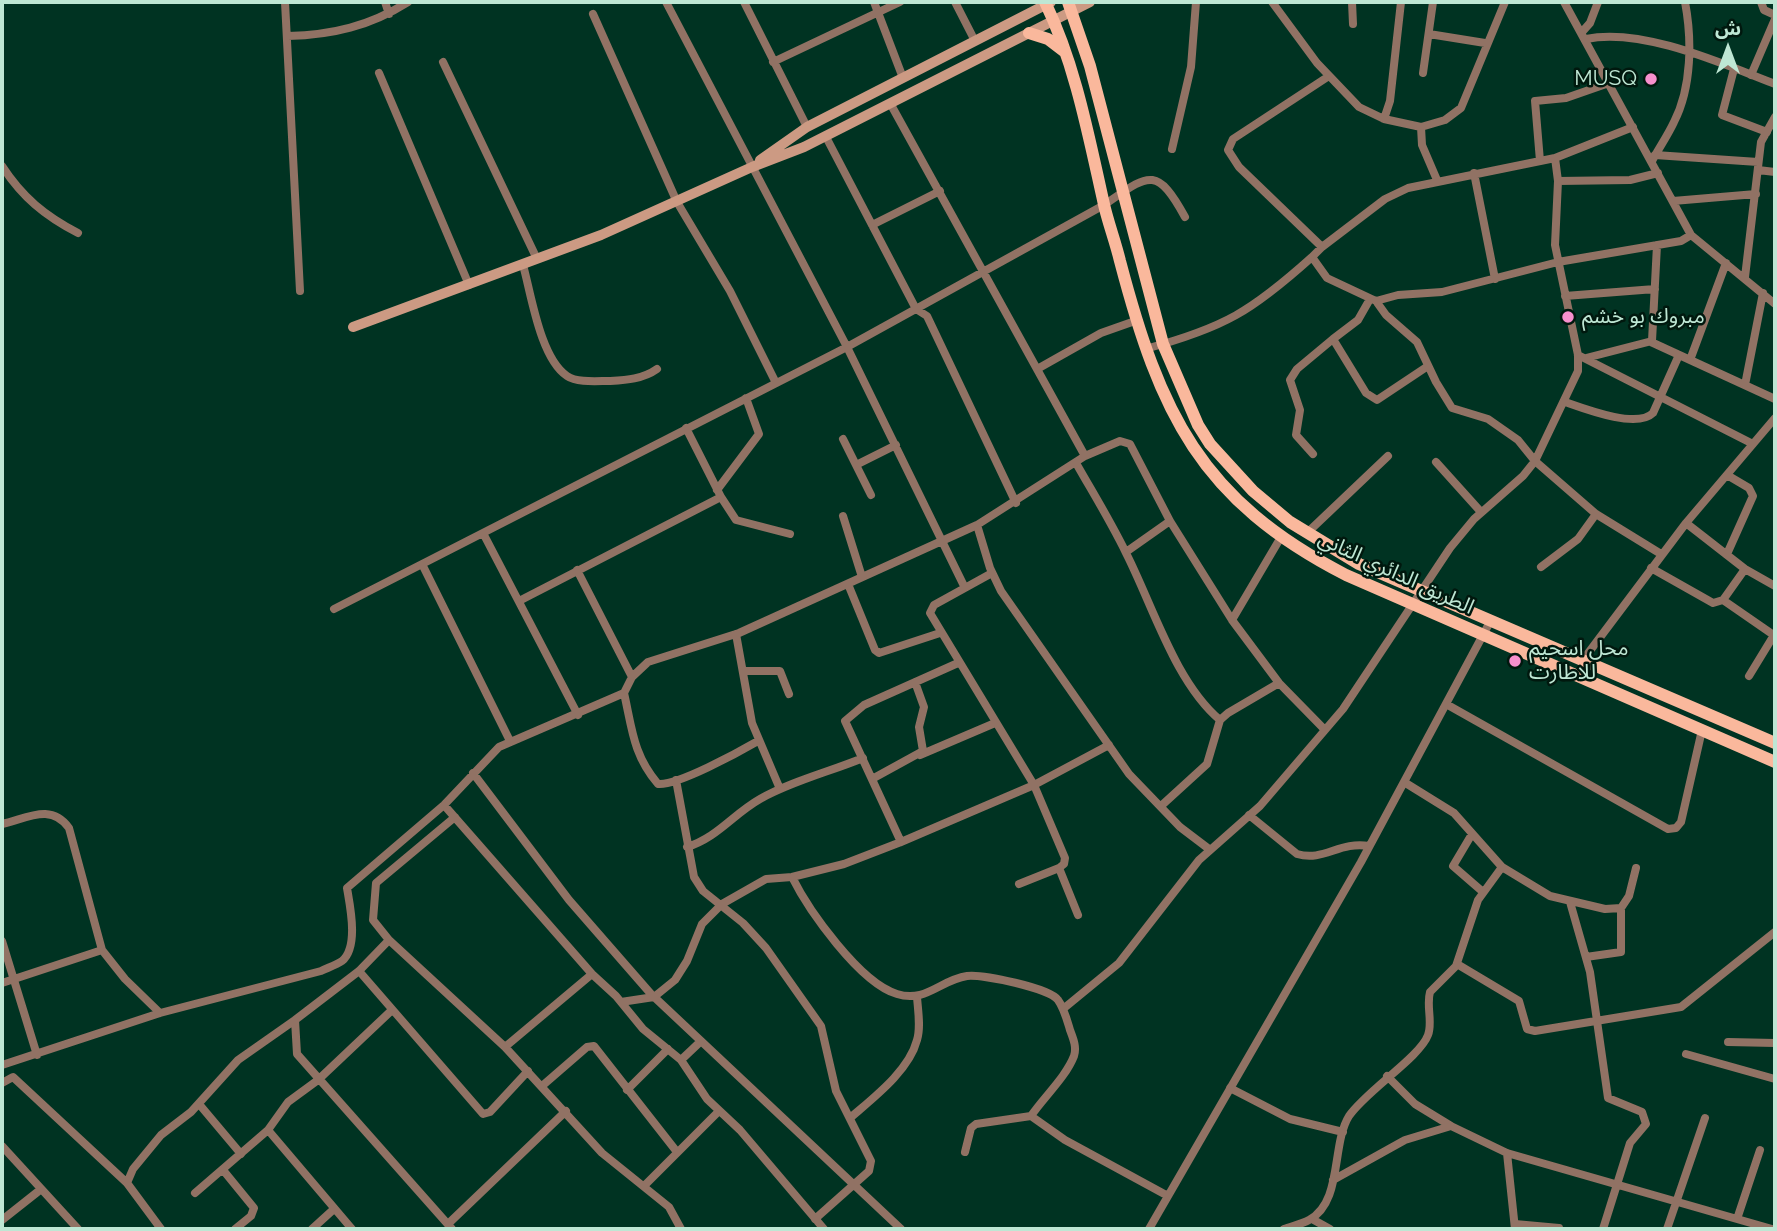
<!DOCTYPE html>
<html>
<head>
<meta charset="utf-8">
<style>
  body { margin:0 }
  #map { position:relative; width:1777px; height:1231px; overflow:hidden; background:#032; font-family:Raleway,"Noto Sans Arabic",sans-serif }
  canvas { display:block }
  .frame { position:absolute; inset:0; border:4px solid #bee7d4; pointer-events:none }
  .north { position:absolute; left:1693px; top:14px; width:70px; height:70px; -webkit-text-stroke:5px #00180e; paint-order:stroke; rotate:0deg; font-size:19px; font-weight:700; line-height:28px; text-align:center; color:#bee7d4 }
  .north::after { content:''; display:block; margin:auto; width:24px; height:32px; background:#bee7d4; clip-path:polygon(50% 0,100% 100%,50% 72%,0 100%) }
</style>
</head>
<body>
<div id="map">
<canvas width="1777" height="1231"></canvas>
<div class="frame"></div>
<div class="north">ش</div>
</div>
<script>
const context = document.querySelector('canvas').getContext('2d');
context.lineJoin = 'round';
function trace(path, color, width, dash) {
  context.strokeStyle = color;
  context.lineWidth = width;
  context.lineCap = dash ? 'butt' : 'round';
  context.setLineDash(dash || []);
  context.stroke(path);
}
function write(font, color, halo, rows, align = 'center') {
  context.font = font + ' Raleway,"Noto Sans Arabic",sans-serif';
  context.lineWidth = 5;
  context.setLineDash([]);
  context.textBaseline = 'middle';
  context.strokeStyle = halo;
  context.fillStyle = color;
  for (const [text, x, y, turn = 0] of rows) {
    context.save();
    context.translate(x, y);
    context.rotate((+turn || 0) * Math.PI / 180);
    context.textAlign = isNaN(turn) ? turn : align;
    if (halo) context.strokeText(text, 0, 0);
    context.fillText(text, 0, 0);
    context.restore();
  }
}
trace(new Path2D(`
  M285,2l15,289
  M385,2l4,12
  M666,2l181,345 118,241
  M744,2l63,125
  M874,2l29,76
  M955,2l20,39
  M1272,2l45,61 42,44 25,12 37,8 24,-7 16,-12 44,-106
  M1352,2l1,22
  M1564,2l127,233 84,69
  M1761,2l3,8 11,5
  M593,14l84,188 53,89 46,92
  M1582,32l8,-9 8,-21
  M1429,34l56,9
  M288,36c44,-1 82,-10 120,-34
  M1586,39c56,-12 137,25 189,45
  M443,62l94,197
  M773,62l127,-60
  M1734,69l-12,46 45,17
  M379,73l90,212
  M1423,73l10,-71
  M1751,75l24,-56
  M1384,119l6,-18 11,-99
  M1421,127l1,18 15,35
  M826,137l90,172 11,7 89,187
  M1172,149l19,-82 5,-65
  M1655,155l103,7
  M1540,161l-5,-60 31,-3 43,-15
  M1652,161c7,-13 16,-26 22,-39 18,-35 18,-83 11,-120
  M2,166c20,31 43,50 76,67
  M1758,170l17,2
  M1474,173l21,106
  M1558,181l72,-1 28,-7
  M1673,201l83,-7
  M872,225l68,-34
  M1322,247l-83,-80 -11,-17 5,-11 96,-63
  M1312,257l10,-10 63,-48 23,-11 147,-30 78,-31
  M523,265c8,28 17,93 44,111 10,7 30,5 43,5 16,-1 33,-2 47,-12
  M1745,277l16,-135 14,-25
  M1565,296l90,-7
  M1370,299l-12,21 -25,19 33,54 11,7 51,-34
  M1376,301l10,14 31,27 19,40 16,26 36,11 30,21 17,21 61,53 65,40
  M1651,342l124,57
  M1145,349c79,-21 107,-38 167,-92l15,21 49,23 22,-6 44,-3 116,-30 123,-21 10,-6
  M1578,355l175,89
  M1586,358l66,-17 5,-96
  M1690,360l36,-97
  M1039,368l62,-35 34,-12
  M1745,385l18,-92
  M1565,402c20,7 72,27 88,11l26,-58
  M843,439l28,56
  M1313,454l-17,-19 4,-25 -10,-30 7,-11 36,-30
  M1085,456l35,-15 10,3 40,77 62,99 47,63 46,47
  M1436,462l45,50
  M1076,463c17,30 35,59 50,90 27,53 49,129 94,167
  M856,465l40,-20
  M1727,475l22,13 4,8 -26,58
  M717,490l42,-56 -13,-36
  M721,497l15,23 54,14
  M843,516l19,61
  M1686,523l59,46 30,17
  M977,525l13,43 11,23 128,183 51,53 29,22
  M483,533l95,182
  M1307,533l81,-77
  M1126,552l44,-31
  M422,564l88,177
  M1541,567l37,-28 18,-25
  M1651,568l62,35 10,-3
  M1745,569l-22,31 52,36
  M577,570l55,107
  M992,573l-58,32 -4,8 104,172 31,73 -1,6 -5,4 -40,16
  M848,584l27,66 4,3 61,-20
  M519,601l202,-104 -35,-69
  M334,609l513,-262 257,-142c44,-30 52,-41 81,12
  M1232,620l49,-83
  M736,634l16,89 28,66
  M1583,660l103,-137 89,-105
  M745,671h35l9,23
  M1749,676l25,-41
  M624,693c8,35 9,62 34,91 19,2 81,-32 100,-43
  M1446,704l222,125 8,-1 5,-6 21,-92
  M920,755l75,-32
  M473,773l96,127 82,94 250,235
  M872,779l51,-28 -4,-24 5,-20 -9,-25
  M676,780l18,97 9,14 40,32 23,25 55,78 15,65 35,70 -2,10 -54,48
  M1404,782l50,31 48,54 48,29 55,13 16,-1 8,-12 7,-28
  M444,805l148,169 24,22 27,33 38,31 26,39 33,31 84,99
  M1161,806l46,-42 13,-44 8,-7 51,-30
  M1249,815l48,39c27,8 42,-13 72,-8
  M455,817l-79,66 -3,37 16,20 116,107 97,106 67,54 12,22
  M2,824c26,-6 49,-21 67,4l33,122 23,29 35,34
  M1472,834l-19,32 30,26
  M901,842l-56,-121 19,-16 94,-42
  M687,847c31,-10 45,-32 73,-48 32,-18 69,-27 103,-41
  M1059,868l19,47
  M792,877c17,34 68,106 105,117 29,9 43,-14 70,-18 15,-2 83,12 91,24 6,8 9,20 12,30 3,8 7,17 4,26 -8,21 -31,42 -43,60l34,24 103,56
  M1570,902l20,70 18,126 34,14 4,12 -16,19 -27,86
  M2,941l35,114
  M1586,957l35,-5v-44
  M1457,964l62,37 8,28 8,2 146,-24 94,-75
  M359,971l124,143 7,-2 38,-41
  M2,983l100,-33
  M621,1002l33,-5 21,-17 12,-19 15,-37 20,-20 44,-25 26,-2 52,-13 57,-22 133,-57 75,-40
  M1063,1009l56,-46 80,-103 61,-54 83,-97 107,-161 24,-29 49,-43 12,-15 43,-90v-16l-23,-110 3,-64 -3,-23
  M295,1020l64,-49 30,-31
  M1728,1042l47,1
  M505,1047l87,-73
  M1686,1054l89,25
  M681,1060l19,-18
  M2,1065l158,-52 161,-42c6,-3 15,-6 21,-10 17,-14 8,-55 5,-73l97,-83 55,-58 125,-54 8,-16 16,-15 91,-29 238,-108 108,-69 -195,-353
  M2,1083l11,-6 114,106
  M542,1086l45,-39 7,-1 83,106
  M1230,1088l60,31 53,13
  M627,1090l41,-41
  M199,1104l42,50
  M850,1118c23,-20 59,-47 67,-78 4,-13 1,-29 0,-43
  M1451,1126l56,27 265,76
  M268,1130l20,-28 30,-22 74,-70
  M2,1146l76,83
  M965,1152l6,-24 5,-4 55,-8
  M1507,1153l8,76
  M223,1170l31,38 -3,8 -16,13
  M1333,1180l72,-40 46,-14 -36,-22 -28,-28
  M644,1186l74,-74
  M195,1193l73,-63 84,99
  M1312,1219l18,10
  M1737,1219l23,-69
  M2,1220l38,-30
  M448,1224l118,-113
  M1515,1224l44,4
  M161,1229l-34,-46 6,-14 28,-34 30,-23 47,-52 57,-40 2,34 155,175
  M312,1229l22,-20
  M1149,1229l212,-367 130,-242
  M1284,1229c8,-3 18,-5 25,-9 34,-18 22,-75 40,-104 17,-25 71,-59 79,-81 5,-13 -2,-29 2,-43l26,-26 22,-66 24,-33
  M1667,1229l38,-111`), '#917264', 8);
trace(new Path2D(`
  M760,160l47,-33 244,-125
  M353,327l248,-92 151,-68 52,-20 286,-145`), '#cc9a83', 10);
trace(new Path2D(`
  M1045,2c30,62 43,131 58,198 4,20 12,40 17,61 40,152 80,239 226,314l429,187
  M1068,2l22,64 73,278 35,81 12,19 43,47 37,31 69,42 416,179
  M1029,33l19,6 17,13`), '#fab89c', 12);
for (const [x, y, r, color] of [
  [1651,79,7,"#f790cd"],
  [1568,317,7,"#f790cd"],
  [1515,661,7,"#f790cd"]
]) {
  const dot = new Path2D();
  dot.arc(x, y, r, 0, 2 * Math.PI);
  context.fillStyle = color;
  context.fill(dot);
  trace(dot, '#00180e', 2.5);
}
write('21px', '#bee7d4', '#00180e', [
  ["MUSQ",1637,79,"right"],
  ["مبروك بو خشم",1582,317],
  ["محل اسحيم",1529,649],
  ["للاطارت",1529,673]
], 'left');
write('21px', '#bee7d4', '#00180e', [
  ["الطريق الدائري الثاني",1396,573,25]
]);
</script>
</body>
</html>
